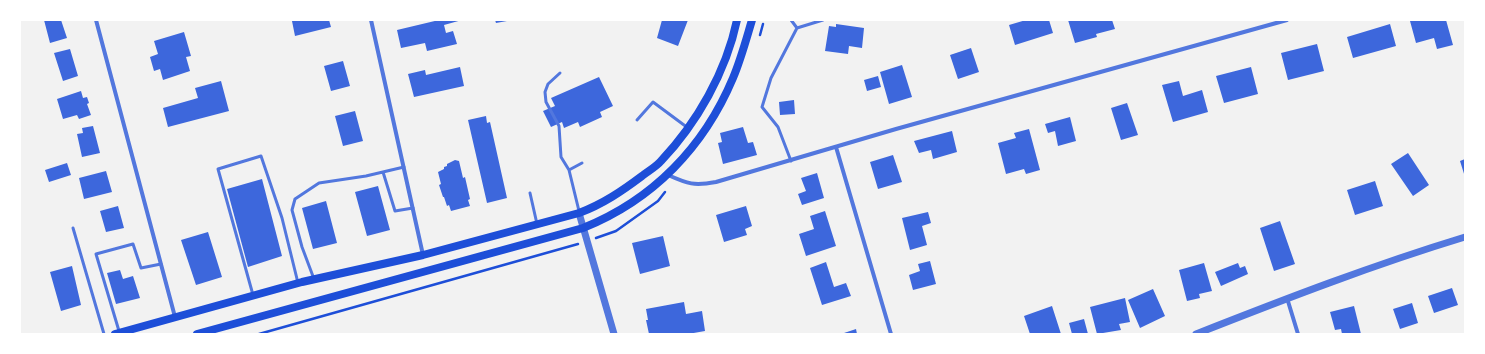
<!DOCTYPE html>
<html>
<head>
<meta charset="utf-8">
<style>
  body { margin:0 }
  #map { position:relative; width:1485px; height:354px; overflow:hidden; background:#f2f2f2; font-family:Figtree,sans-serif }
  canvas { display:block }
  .frame { position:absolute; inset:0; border:21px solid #fff; pointer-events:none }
</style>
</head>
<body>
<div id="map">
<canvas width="1485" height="354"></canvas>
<div class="frame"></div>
</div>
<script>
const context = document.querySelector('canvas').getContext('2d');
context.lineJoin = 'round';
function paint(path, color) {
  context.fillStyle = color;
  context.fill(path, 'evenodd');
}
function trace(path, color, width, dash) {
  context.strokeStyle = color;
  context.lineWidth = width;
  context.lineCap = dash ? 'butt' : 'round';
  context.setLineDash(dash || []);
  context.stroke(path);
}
paint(new Path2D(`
  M44,20h17l6,18 -17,5z
  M296,20h33l2,7 -36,9 -3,-15z
  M439,20h23l-18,5 2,8 7,-2 4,13 -30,7 -2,-8 -24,5 -4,-18z
  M495,20h12v1l-11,2z
  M662,20h26l-10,26 -21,-8z
  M1026,20h23l4,13 -38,12 -6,-20z
  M1068,20h44l3,9 -19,5 1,3 -22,6z
  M1412,20h34l7,25 -16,4 -3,-11 -18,5 -6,-22z
  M836,24l28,4 -2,20 -13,-2 -1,8 -23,-3 4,-25 7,1z
  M1390,24l6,22 -43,12 -6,-21z
  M184,32l7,24 -5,1 4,14 -27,9 -3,-11 -6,2 -4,-14 8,-3 -4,-13z
  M1317,44l7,27 -36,9 -7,-27z
  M971,48l8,24 -21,7 -8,-24z
  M70,49l8,27 -15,5 -9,-28z
  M343,61l7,25 -19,5 -7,-25z
  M902,65l10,32 -23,7 -9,-32z
  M460,67l4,19 -50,11 -6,-23 17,-4 1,5z
  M1251,67l7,27 -34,9 -8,-27z
  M878,76l3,11 -14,4 -3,-11z
  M599,77l14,29 -13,6 2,5 -22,10 -2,-5 -14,6 -2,-6 -11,5 -8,-16 12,-5 -4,-8z
  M221,81l8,30 -61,16 -5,-19 35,-10 -3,-10z
  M1179,81l4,15 19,-6 6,22 -35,10 -11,-37z
  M81,91l2,7 4,-1 2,6 -2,1 4,11 -12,4 -2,-4 -14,4 -6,-20z
  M794,100l1,14 -15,1 -1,-13z
  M1127,103l11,32 -17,5 -10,-32z
  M355,111l8,30 -20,5 -8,-30z
  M486,116l1,7 3,-1 17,76 -20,5 -19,-83z
  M1070,117l6,24 -18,5 -3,-15 -7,2 -3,-9z
  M93,126l7,27 -18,4 -5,-23 6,-1 -1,-5z
  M743,127l5,16 5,-1 4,13 -34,9 -5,-21 4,-1 -2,-9z
  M1029,129l11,41 -14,4 -2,-5 -18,5 -8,-31 18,-5 -2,-5z
  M952,131l5,21 -24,7 -2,-9 -12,3 -5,-12z
  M1408,153l21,32 -16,11 -22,-32z
  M893,155l9,27 -24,7 -8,-27z
  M1465,159v18l-5,-16z
  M455,160l4,1 4,17 2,-1 5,22 -2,1 2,6 -19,5 -2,-6 -2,1 -3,-9h-1l-4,-12 2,-1 -3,-12 6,-3v-2l3,-1v-2z
  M67,163l4,12 -22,7 -4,-12z
  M106,171l6,21 -28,7 -5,-21z
  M817,173l7,25 -22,7 -4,-11 8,-3 -5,-13z
  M262,179l20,77 -34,11 -21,-78z
  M1375,181l8,25 -28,9 -8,-25z
  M378,186l12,44 -23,6 -12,-44z
  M326,201l11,42 -24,6 -11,-41z
  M118,206l6,22 -18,4 -6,-21z
  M746,206l6,20 -7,3 2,6 -23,7 -8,-27z
  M825,211l11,35 -30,10 -7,-22 15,-5 -4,-13z
  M928,212l3,11 -9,3 5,19 -17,5 -8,-32z
  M1280,221l15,43 -21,7 -14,-43z
  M208,232l14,45 -26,8 -15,-45z
  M663,236l7,30 -30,8 -8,-31z
  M930,261l6,23 -23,6 -4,-15 11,-4 -2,-7z
  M826,262l8,25 12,-4 5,13 -29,9 -12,-37z
  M1204,263l8,28 -13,3 1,4 -13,3 -8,-31z
  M1238,263l2,5 5,-2 3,8 -27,12 -6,-14z
  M72,266l9,39 -20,6 -11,-39z
  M120,270l3,9 10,-3 7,22 -24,6 -9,-31z
  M1452,288l6,17 -24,8 -6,-17z
  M1153,289l12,27 -25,12 -12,-28z
  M1125,298l5,24 -11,2 2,6 -24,4 -7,-27z
  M684,302l2,12 16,-3 3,20 -17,3h-39l-3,-14h2l-2,-11z
  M1412,303l6,20 -18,6 -7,-20z
  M1052,306l9,28h-31l-6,-18z
  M1354,306l7,28h-19l-1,-5 -6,1 -5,-18z
  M1084,319l4,15h-16l-3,-11z
  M856,329l1,5h-16z`), '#3d67dc');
trace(new Path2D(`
  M760,35l3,-11
  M596,238l20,-7 42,-30 7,-9
  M259,334l319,-90`), '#1d4ed8', 2.5);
trace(new Path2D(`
  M791,20l6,8
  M560,73l-12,11 -3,8 1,10 13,24 2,31 8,13
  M637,120l16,-18 35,26
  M791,161l-13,-34 -16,-20 9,-29 26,-50 26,-8
  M383,172l12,39 18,-3
  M530,193l7,31
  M579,211l-10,-41 13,-7
  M73,228l31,106
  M314,279l-12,-32 -10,-37 3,-11 24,-16 47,-7 38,-9
  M253,295l-35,-126 43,-13 21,62 16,65
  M119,331l-23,-77 37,-10 8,24 20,-4`), '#5277de', 3);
trace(new Path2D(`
  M96,20l79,297
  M371,20l52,235
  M836,147l55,187
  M668,175c20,9 26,11 48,7l180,-53 391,-109
  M1287,298l11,36`), '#5277de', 4);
trace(new Path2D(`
  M579,213l35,121
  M1196,334c89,-35 177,-69 269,-97`), '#5277de', 7);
trace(new Path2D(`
  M115,334l187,-52 121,-27 156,-42c24,-9 43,-22 63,-37 6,-5 14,-9 19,-15 36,-38 65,-89 76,-141
  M197,334l386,-106c70,-28 121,-81 150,-150 8,-19 13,-38 19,-58`), '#1d4ed8', 8);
</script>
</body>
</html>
